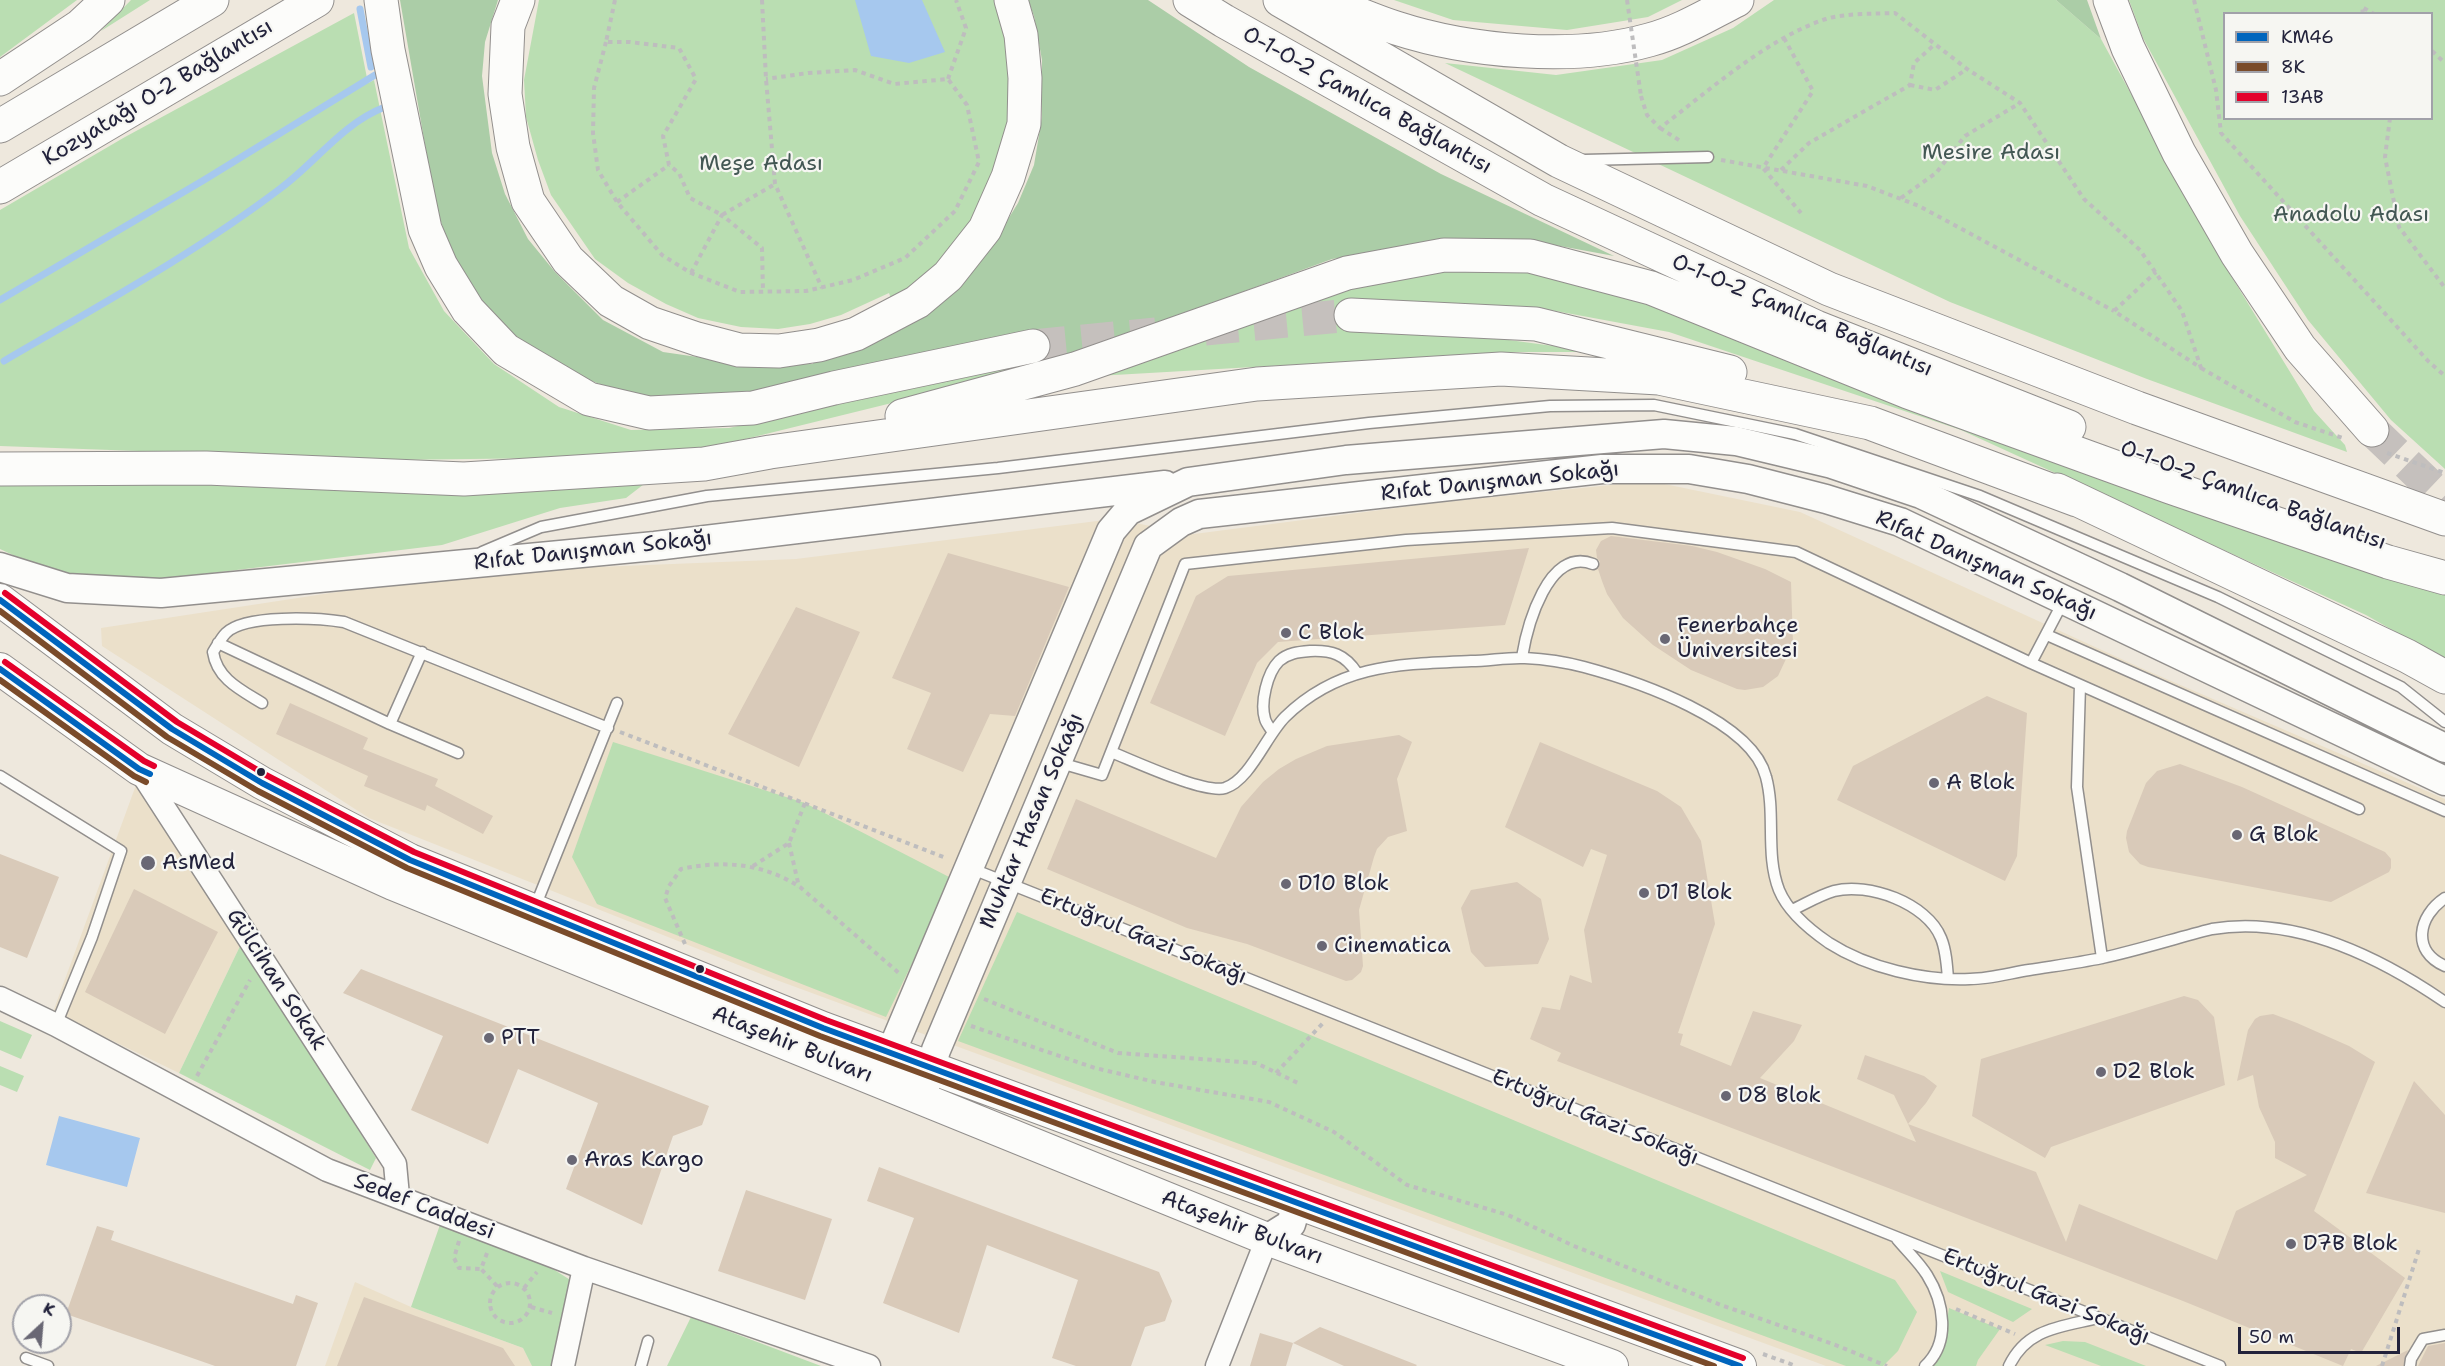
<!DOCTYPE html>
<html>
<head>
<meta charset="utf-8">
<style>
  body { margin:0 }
  #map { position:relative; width:2445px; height:1366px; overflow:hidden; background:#eee8dd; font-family:"Shantell Sans",sans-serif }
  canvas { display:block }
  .legend { position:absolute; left:2223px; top:12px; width:210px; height:108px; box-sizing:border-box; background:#f6f6f2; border:2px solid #a1a1a9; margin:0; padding:8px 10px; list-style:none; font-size:18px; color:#22223b }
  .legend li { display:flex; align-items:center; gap:12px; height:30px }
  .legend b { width:30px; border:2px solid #a1a1a9 }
  .north { position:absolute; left:12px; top:1294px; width:60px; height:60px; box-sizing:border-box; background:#f6f6f2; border:2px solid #a1a1a9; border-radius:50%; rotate:26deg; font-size:16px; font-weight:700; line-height:24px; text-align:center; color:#22223b }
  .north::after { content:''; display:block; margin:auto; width:21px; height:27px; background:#696774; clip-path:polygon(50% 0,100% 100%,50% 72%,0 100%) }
  .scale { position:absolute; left:2238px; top:1327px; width:162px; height:27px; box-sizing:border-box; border:3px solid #22223b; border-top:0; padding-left:8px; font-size:18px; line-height:21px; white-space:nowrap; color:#22223b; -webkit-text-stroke:4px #f6f6f2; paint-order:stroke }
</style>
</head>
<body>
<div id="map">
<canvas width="2445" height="1366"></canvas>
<ul class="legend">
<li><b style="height:8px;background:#0065bd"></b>KM46</li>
<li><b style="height:8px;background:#7a4b2a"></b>8K</li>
<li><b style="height:8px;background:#e4002b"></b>13AB</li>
</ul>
<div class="north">K</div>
<div class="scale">50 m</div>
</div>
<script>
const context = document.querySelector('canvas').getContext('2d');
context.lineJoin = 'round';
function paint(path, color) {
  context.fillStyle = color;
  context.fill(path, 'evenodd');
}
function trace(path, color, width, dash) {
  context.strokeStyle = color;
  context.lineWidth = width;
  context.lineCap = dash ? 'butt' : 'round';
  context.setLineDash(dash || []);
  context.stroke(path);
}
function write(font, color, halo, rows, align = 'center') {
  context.font = font + ' "Shantell Sans",sans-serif';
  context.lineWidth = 4.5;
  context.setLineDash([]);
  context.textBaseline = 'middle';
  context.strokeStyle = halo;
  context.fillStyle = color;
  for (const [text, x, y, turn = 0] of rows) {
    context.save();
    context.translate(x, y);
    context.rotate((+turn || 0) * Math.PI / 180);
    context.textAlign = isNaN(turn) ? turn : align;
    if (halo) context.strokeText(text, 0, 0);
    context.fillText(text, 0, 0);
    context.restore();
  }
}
paint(new Path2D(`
  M1650,481l150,31 341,156 304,131v567h-619l-1055,-388 -402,-160 -267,-172 -1,-18 295,-45 128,-13 272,-11 317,-40 81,15 241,-31z
  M136,785l106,157 -63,131 -126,-61z
  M355,1282l56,25 112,41 9,18h-207z`), '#ebe0ca');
paint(new Path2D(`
  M0,0h77l-77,57z
  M131,0h19l-49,31z
  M539,0h457l7,23 9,84 -21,81 -39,63 -59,53 -4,-11 -48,22 -31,9 -32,5 -37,-2 -43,-9 -32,-14 -38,-21 -33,-24 -44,-64 -13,-35 -12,-43 -2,-37z
  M1394,0h288l-34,17 -81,13 -114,-10z
  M1774,0h282l45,39 124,227 89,145 31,34 2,7 -200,-73 -197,-77 -505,-239 111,12 106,-15 71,-32z
  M2129,0h316v469l-54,-49 -83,-100 -68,-104 -97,-178zM2224,14h208v104h-208z
  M354,13l14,70 6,-3 35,168 35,63 50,53 65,43 72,23 98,-2 307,-69 2,8 -329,81 -158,10 -163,2 -388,-14v-236l125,-73z
  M1489,267l60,8 83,24 164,59 367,141 282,96v65l-79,-45 -405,-185 -292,-98 -135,-25 -170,-7 93,33 141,19h-84l-417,24 292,-101z
  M0,481h648l-22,17 -66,10 -118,37 -304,37 -91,-11 -47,-22z
  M613,742l192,61 148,76 -67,138 -289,-113 -25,-47z
  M1017,912l878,368 22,32 -19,39 -15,15h-37l-888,-325z
  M242,942l134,216 -6,12 -191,-97z
  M0,1021l32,14 -11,24 -21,-9z
  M0,1066l24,10 -7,16 -17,-7z
  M441,1222l96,37 35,22 -17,85h-23l-9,-18 -112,-41z
  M1940,1271l92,38 -19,13 -65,-30z
  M1949,1308l51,21 -22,31 -2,6h-44l12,-27z
  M691,1317l130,49h-154z
  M2063,1341l22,1 61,24h-45l-56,-21z`), '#badeb2');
paint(new Path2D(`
  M400,0h98l-13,42 -3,34 10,77 13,41 23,45 27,33 48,48 60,32 90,13 60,-1 1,-6 175,-108 29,-47 16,-38 8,-48v-57l-8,-44 -6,-16h120l101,67 192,107 173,82 -92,-17 -80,3 -110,17 -294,108 -2,-8 -173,10 -155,31h-45l-50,-11 -37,-14 -57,-34 -40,-43 -28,-47 -13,-38 -8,-39z
  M2056,0h31l14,39z`), '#abcda7');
paint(new Path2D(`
  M855,0h67l23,52 -36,11 -38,-7z
  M59,1116l81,22 -13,49 -81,-22z`), '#a6c8ee');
trace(new Path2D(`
  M360,9l11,58
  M0,300l204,-120 171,-105
  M4,361c94,-55 190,-107 277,-173 35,-26 62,-65 104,-81`), '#a6c8ee', 7);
paint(new Path2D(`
  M1611,536l81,10 25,6 48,17 26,13 2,62 -15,32 -15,11 -18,3 -8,-1 -46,-19 -38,-25 -30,-27 -16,-24 -5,-13 -4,-12 2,-7 -3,-4 -1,-8 5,-9z
  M1529,548l-24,77 -227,17 -21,21 -32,73 -75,-33 46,-107 32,-20z
  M948,553l121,34 -54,129 -25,-2 -27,58 -56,-23 24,-56 -39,-15z
  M796,607l64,25 -61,135 -71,-33z
  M1987,696l40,17 -10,143 -12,25 -168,-81 16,-34z
  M290,703l78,35 -5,11 75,30 -3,7 58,30 -10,18 -56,-29 -2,6 -61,-25 4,-10 -92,-42z
  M1399,735l13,7 -15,37 10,52 -19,6 -11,12 -3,8 -15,53 4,56 -2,6 -9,8 -6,1 -99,-37 -60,-16 -140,-59 29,-70 140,59 25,-51 22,-25 16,-13 17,-10 31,-13z
  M1540,742l117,49 24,16 20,34 14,83 -37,109 5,1 -3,11 51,21 22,-55 49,14 -8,16 -34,37 156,64 -8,-18 128,48 30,70 13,-38 138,56 19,-49 71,-36 -32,-17v-16l-16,-35 -6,-32 -16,6 11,-51 7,-11 5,-3 13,-2 24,9 52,23 26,16 -61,149 91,67 -44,75 -10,-4 -8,17 -160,-65 -626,-240 4,-8 -31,-14 12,-32 18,3 10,-35 22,8 -8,-53 23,-75 -16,-6 -8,18 -78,-40z
  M2180,764l62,23 143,65 6,7v9l-2,4 -58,30 -183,-35 -8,-3 -11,-12 -3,-14 1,-7 19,-48 11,-12z
  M0,854l59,23 -32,81 -27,-11z
  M1517,882l24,17 8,40 -11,25 -53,3 -14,-15 -10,-44 10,-18z
  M134,889l84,43 -53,102 -80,-42z
  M361,969l348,137 -7,19 -29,11 -31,89 -76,-36 32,-86 -80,-34 -30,75 -77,-34 32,-74 -100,-43z
  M2184,996l14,4 16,17 11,68 -174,62 -6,11 -73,-42 9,-57z
  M1865,1055l59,21 13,10 -11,17 -18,21 -14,-29 -37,-16z
  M2414,1081l31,34v98l-79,-20z
  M879,1167l280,105 13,29 -7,20 -20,6 -14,39h-55l-24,-8 26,-78 -91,-35 -28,88 -76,-30 31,-85 -47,-17z
  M746,1190l86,29 -27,81 -87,-29z
  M97,1226l17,5 -3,9 182,64 3,-9 22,8 -22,63h-81l-149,-52z
  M364,1297l139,51 12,18h-178z
  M1320,1327l97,38 -1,1h-72l-51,-23z
  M1260,1333l33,10 -7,23h-36z
  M2445,1343v23h-27l10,-20z
  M2408,1350l-5,16h-27z`), '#d9cab9');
trace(new Path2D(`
  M1205,329l146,-14
  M1033,346l123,-12
  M2372,430l73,70`), '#c5c0bd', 33, [33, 16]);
const service = new Path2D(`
  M1584,160l124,-3
  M482,552l59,-25 166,-31 291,-28 371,-45 181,-17 104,-1 141,29 185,62 238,101 183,90 44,35
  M2047,635l398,176
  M218,643l172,81 68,29
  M1522,657c5,-30 26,-111 71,-93
  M2031,663l328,146
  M2080,685l-3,102 25,171
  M262,703c-21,-13 -45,-24 -49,-51 4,-6 8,-14 13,-19 19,-19 91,-15 118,-11l264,106
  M390,724l32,-72
  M1272,731c-2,-3 -6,-8 -7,-12 -5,-16 2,-46 14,-58 9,-8 19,-9 31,-10 21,-1 35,3 47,22
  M1111,752c23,9 93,42 114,36 25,-8 41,-52 60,-71 54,-53 115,-53 186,-56 18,0 36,-4 54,-3 20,1 40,4 59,9 52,14 168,53 182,110 10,37 -1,77 13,113 9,22 31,40 50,53 39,25 95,38 141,36 20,0 40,-6 59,-9 25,-4 49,-7 73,-12 37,-8 74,-20 110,-29 83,-14 166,27 233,73
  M1057,762l45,13 83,-211 221,-24 206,-12 184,24 235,111 33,-63
  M0,776l121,75 -29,86 -36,88
  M970,868l1250,498
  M2445,898c-27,18 -34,53 0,68
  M535,907l82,-204
  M1792,910c13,-6 28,-15 42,-19 34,-9 93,12 107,47 5,12 6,27 7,41
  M1897,1239c10,12 22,23 30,36 17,27 24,67 -2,91
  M26,1358l22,8
  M641,1366l7,-25
  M2009,1366c18,-38 52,-39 89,-48
  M2410,1366l1,-7 12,-20 22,-4`);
const minor = new Path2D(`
  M139,769l256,395 3,32
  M0,998l56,27 271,145 257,98 285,98
  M563,1366l21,-98
  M1217,1366l50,-127`);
const tertiary = new Path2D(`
  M1148,546l33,-24 18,-8 403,-45h87l59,10 78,20 74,23 545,259
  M0,567l67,21 94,5 494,-47 510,-61
  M882,1074l229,-543 17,-20 60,-29 158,-22 318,-26 72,7 96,23 89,30 199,93 325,161
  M924,1090l12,-40 212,-504
  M1267,1239l24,-15 6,-20`);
const secondary = new Path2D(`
  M0,600l172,129 90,54 148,77 413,168 917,338
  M0,669l139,100 254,115 874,355 345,127`);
const motorway = new Path2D(`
  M381,0l7,50 37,179 16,37 27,44 38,40 83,49 60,14 104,-5 81,-20 199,-42
  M518,0l-10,26 -3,68 8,53 15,54 40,59 43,41 39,22 47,16 42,11 40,1 40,-6 37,-11 61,-32 31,-26 37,-47 23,-52 16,-53 1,-46 -4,-43 -10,-35
  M1190,0l34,21 319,179 273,127 253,100
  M1280,0l279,161 270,128 308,119 308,111
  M1323,0c24,9 48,20 73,28 74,24 178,33 253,12 31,-8 60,-26 88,-40
  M2110,0l18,48 51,105 58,101 63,94 72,82
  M0,79l80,-53 28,-26
  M0,126l212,-126
  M0,187l317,-187
  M1351,315l185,9 194,48
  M902,416l173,-47 272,-96 97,-18 86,1 121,32 257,104 262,95 218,75 57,16
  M0,469l206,-1 258,11 240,-15 66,-12 487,-68 244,-15 158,9 211,45 207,77
  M2057,490l350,166 38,21`);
trace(service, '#928f8d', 13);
trace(minor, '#928f8d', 25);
trace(tertiary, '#928f8d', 31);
trace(secondary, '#928f8d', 34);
trace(motorway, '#928f8d', 35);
trace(new Path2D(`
  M615,0l-9,42h24l49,6 17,31 -33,57 6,29 10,8 11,25 32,17 53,-31
  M762,0l4,79 9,105 47,104
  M2194,0l22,90 5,43 208,229 16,14
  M2363,14l-1,-7 12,7
  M1784,38l29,53 -50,77 38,45
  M606,42l-12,46 -1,45 5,37 19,32 45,53 29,18 49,19 66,-1 47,-11 52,-22 50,-47 24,-49 -12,-57 -19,-26 -54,5 -39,-14 -47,3 -42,6
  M2432,51l13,12
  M948,79l18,-51 -10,-28
  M1910,85l25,5 32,-21
  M1641,96l6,19 13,13c47,-36 109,-91 166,-109 19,-6 49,-5 69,-6l72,56 53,34 64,96 56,51 42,61 19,57 -87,-57 42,-39
  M2390,118l-5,39 14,70 46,61
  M1660,128l22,14
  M1721,160l146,26 52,20 195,105
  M1781,170l28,-27 101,-58 4,-22 21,-19
  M1901,198l35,-25 29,-37 55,-33
  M617,202l52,-37
  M691,273l31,-58 40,33 1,44
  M2201,368l94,54 48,16
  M2387,453l58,20
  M620,732l326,126
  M789,843l10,44
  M753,866l36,-23 16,-40
  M685,944l-20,-46 4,-12 12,-17c43,-9 81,-6 119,18l100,87
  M984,999l134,54 138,10 44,21
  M971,1026l124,42 60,14 114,20 65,30 73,53 101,30 66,31 147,59 112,39 54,22
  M1276,1073l47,-50
  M197,1076l53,-96
  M459,1241l-5,17 5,10 22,1
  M487,1253l-6,16 17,18
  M490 1303a20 20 0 1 1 40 0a20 20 0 1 1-40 0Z
  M524,1288l13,-16
  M531,1307l21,6
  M1956,1309l59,25
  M1763,1354l33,12
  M2382,1366l37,-117`), '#bebdbe', 4, [4.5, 4.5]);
trace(service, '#fcfcfa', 10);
trace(minor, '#fcfcfa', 22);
trace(tertiary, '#fcfcfa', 28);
trace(secondary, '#fcfcfa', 32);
trace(motorway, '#fcfcfa', 33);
trace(new Path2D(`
  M1627,0l14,96`), '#bebdbe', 4, [4.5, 4.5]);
trace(new Path2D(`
  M0,600l172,129 90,54 148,77 413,168 917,338
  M0,669l139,100 11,5`), '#0065bd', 6);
trace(new Path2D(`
  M0,611l167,126 91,54 149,77 413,168 894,330
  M0,680l134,96 12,6`), '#7a4b2a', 6);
trace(new Path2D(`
  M5,593l172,129 89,53 148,77 412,168 917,338
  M5,662l139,99 10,5`), '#e4002b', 6);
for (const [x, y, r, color] of [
  [1286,633,6,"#696774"],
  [1665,639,6,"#696774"],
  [261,772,5,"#22223b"],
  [1934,783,6,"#696774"],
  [2237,835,6,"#696774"],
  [148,863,8,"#696774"],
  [1286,884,6,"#696774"],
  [1644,893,6,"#696774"],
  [1322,946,6,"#696774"],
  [700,969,5,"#22223b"],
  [489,1038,6,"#696774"],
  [2101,1072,6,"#696774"],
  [1726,1096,6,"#696774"],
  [572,1160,6,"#696774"],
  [2291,1244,6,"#696774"]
]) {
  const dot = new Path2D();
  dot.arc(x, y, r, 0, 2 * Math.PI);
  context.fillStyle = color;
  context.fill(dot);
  trace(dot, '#f6f6f2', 2);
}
write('22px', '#22223b', '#f6f6f2', [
  ["Kozyatağı O-2 Bağlantısı",158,93,-31],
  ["O-1-O-2 Çamlıca Bağlantısı",1367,101,29],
  ["O-1-O-2 Çamlıca Bağlantısı",1802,316,23],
  ["Rıfat Danışman Sokağı",1500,482,-6],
  ["O-1-O-2 Çamlıca Bağlantısı",2253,496,20],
  ["Rıfat Danışman Sokağı",593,551,-6],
  ["Rıfat Danışman Sokağı",1986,566,24],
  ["Muhtar Hasan Sokağı",1032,821,-67],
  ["Ertuğrul Gazi Sokağı",1143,937,22],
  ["Gülcihan Sokak",276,980,57],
  ["Ataşehir Bulvarı",792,1045,22],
  ["Ertuğrul Gazi Sokağı",1595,1118,22],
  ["Sedef Caddesi",424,1207,21],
  ["Ataşehir Bulvarı",1242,1228,21],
  ["Ertuğrul Gazi Sokağı",2046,1297,22]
]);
write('22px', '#435854', '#f6f6f2', [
  ["Mesire Adası",1991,153],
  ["Meşe Adası",761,164],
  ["Anadolu Adası",2351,215]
]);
write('22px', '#22223b', '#f6f6f2', [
  ["Fenerbahçe",1677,626],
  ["Üniversitesi",1677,651],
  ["C Blok",1298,633],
  ["A Blok",1946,783],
  ["G Blok",2249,835],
  ["AsMed",162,863],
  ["D10 Blok",1298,884],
  ["D1 Blok",1656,893],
  ["Cinematica",1334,946],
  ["PTT",501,1038],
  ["D2 Blok",2113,1072],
  ["D8 Blok",1738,1096],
  ["Aras Kargo",584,1160],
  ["D7B Blok",2303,1244]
], 'left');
</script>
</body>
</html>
